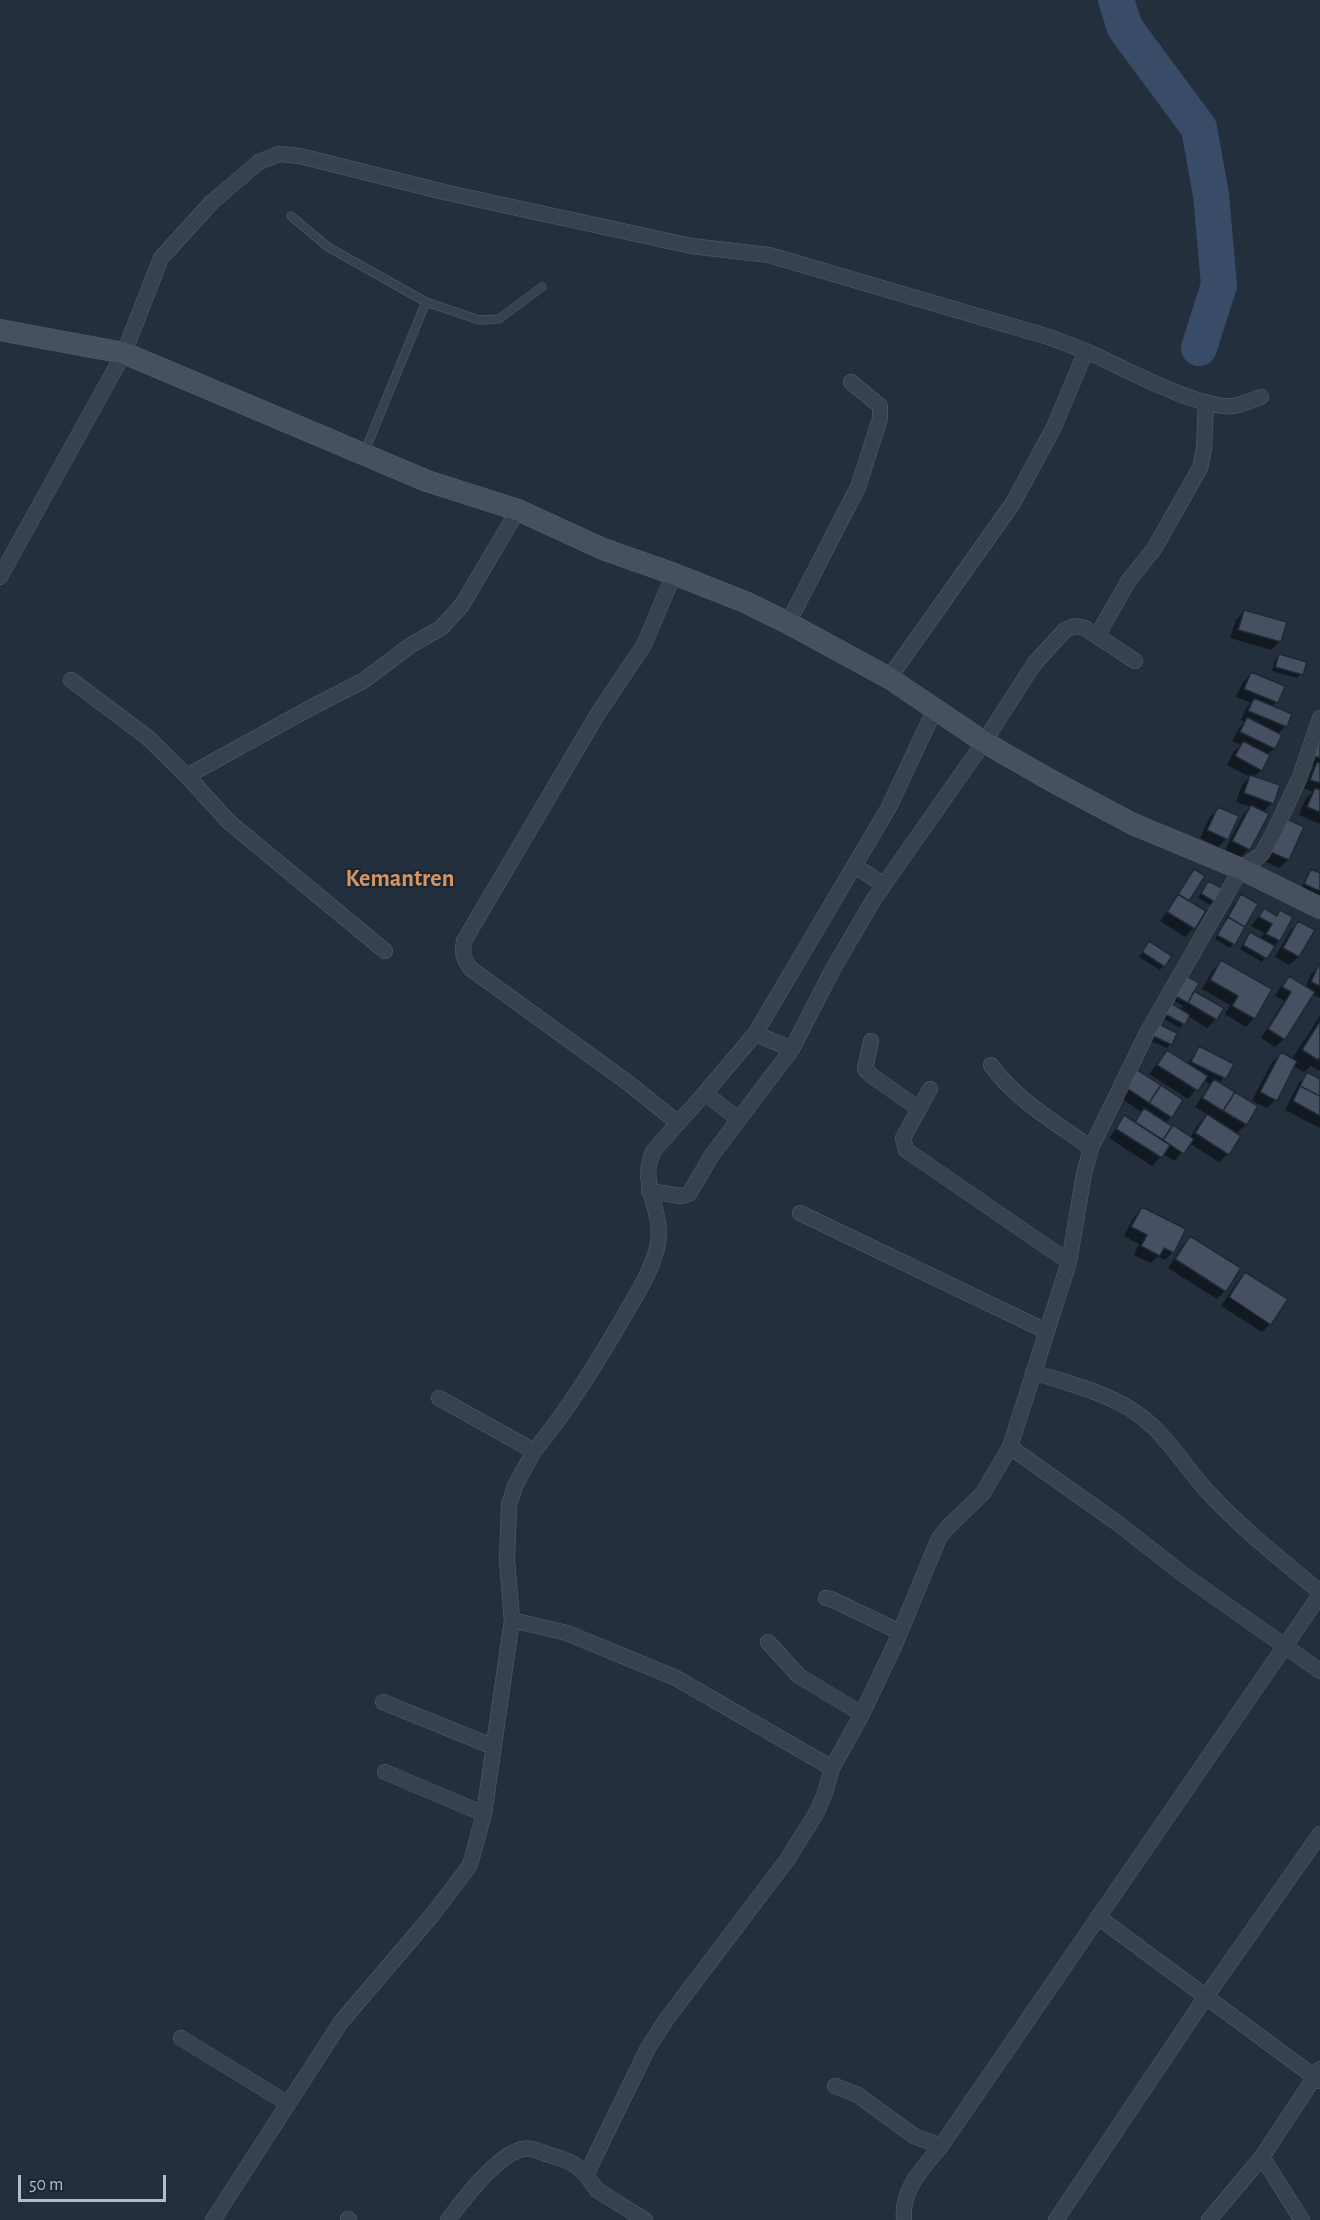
<!DOCTYPE html>
<html>
<head>
<meta charset="utf-8">
<style>
  body { margin:0 }
  #map { position:relative; width:1320px; height:2220px; overflow:hidden; background:#242f3e; font-family:"Alegreya Sans",sans-serif }
  canvas { display:block }
  .scale { position:absolute; left:18px; top:2175px; width:148px; height:27px; box-sizing:border-box; border:3px solid #b4bcc9; border-top:0; padding-left:8px; font-size:18px; line-height:21px; white-space:nowrap; color:#b4bcc9; -webkit-text-stroke:4px #1d2633; paint-order:stroke }
</style>
</head>
<body>
<div id="map">
<canvas width="1320" height="2220"></canvas>
<div class="scale">50 m</div>
</div>
<script>
const context = document.querySelector('canvas').getContext('2d');
context.lineJoin = 'round';
function paint(path, color) {
  context.fillStyle = color;
  context.fill(path, 'evenodd');
}
function trace(path, color, width, dash) {
  context.strokeStyle = color;
  context.lineWidth = width;
  context.lineCap = dash ? 'butt' : 'round';
  context.setLineDash(dash || []);
  context.stroke(path);
}
function write(font, color, halo, rows, align = 'center') {
  context.font = font + ' "Alegreya Sans",sans-serif';
  context.lineWidth = 4.5;
  context.setLineDash([]);
  context.textBaseline = 'middle';
  context.strokeStyle = halo;
  context.fillStyle = color;
  for (const [text, x, y, turn = 0] of rows) {
    context.save();
    context.translate(x, y);
    context.rotate((+turn || 0) * Math.PI / 180);
    context.textAlign = isNaN(turn) ? turn : align;
    if (halo) context.strokeText(text, 0, 0);
    context.fillText(text, 0, 0);
    context.restore();
  }
}
paint(new Path2D(`
  M1244,611l36,30 -9,9 -41,-12 6,-18z
  M1279,656l22,18 -4,4 -25,-7 3,-11z
  M1252,673l24,29 -4,5 18,7 -5,12 -7,8 2,1 -6,14 -7,6 -6,15 -8,7 19,26 -9,9 -14,37 -9,9 -15,-8 18,-35 8,-8 -15,-5 6,-17 8,-8 -23,-12 7,-14 7,-6 -9,-4 7,-13 6,-6 -4,-2 5,-12 5,-5 -15,-6 7,-15z
  M1320,737v87l-21,-9 7,-17 7,-6 -10,-4 6,-15 5,-6 -10,-3z
  M1219,808l7,31 -8,8 -18,-9 10,-21z
  M1285,820l17,8 -14,32 -9,8 -16,-7z
  M1311,870l9,4v22l-19,-8z
  M1209,882l5,19 -4,4 -12,-7z
  M1241,896l-8,48 -3,4 -15,-9 18,-34z
  M1175,900l12,1 7,27 -9,9 -25,-16z
  M1264,910l12,7 4,-5 11,6 -12,22 -17,22 -22,-13 10,-15 10,6 4,-7 -13,-7z
  M1298,922l14,8 -14,27 -9,8 -14,-8 15,-26z
  M1146,947l24,9 -10,14 -21,-13z
  M1222,962l32,56 -8,9 -21,-13 5,-9 -28,-16 11,-19z
  M1320,966v32l-8,-4 -28,45 -9,8 -14,-9 23,-37 -9,-5 6,-10 8,-8 16,10 6,-14z
  M1183,982l33,37 -9,9 -19,-12 -8,12 -18,-10 5,-9 14,2 2,-5 -10,-6z
  M1320,1016v55l-9,-5 -7,6 -11,-6 -18,34 -8,8 -15,-7 20,-39 9,-8 11,5z
  M1153,1029l17,15 -3,4 -19,-8z
  M1200,1048l32,16 -13,20 27,40 -10,10 -8,20 -9,8 -30,-19 -14,18 -12,-7 -11,12 -43,-28 16,-21 8,6 9,-11 -25,-16 11,-16 43,37 -6,6 25,15 8,-14 10,-9 -13,-8 15,-23 -7,-4 -15,19 -39,-25 18,-23 20,13z
  M1308,1074l12,7v47l-35,-18 14,-27z
  M1142,1209l31,43 -8,8 -8,-3 -6,6 -17,-8 5,-11 -15,-8 10,-19z
  M1190,1237l35,54 -8,8 -49,-31 14,-22z
  M1245,1274l25,50 -8,8 -41,-26 16,-24z`), '#0007');
trace(new Path2D(`
  M1116,0l9,28 74,100 12,67 8,90 -20,63`), '#394c67', 36);
const building = new Path2D(`
  M1244,610l43,12 -6,20 -43,-12z
  M1279,654l28,8 -4,13 -28,-8z
  M1251,672l34,14 -7,17 -34,-14z
  M1254,698l38,16 -5,13 -39,-16z
  M1247,717l35,18 -7,14 -35,-17z
  M1320,735v23l-8,-3z
  M1243,741l27,14 -8,16 -27,-15z
  M1317,762l3,1v20l-10,-3z
  M1250,775l30,10 -6,19 -30,-11z
  M1315,788l5,2v22l-13,-5z
  M1251,805l18,9 -19,36 -18,-9z
  M1218,807l21,9 -11,24 -21,-10z
  M1285,818l19,9 -15,33 -19,-8z
  M1194,869l11,7 -16,25 -11,-7z
  M1311,869l9,4v18l-16,-7z
  M1208,881l14,7 -7,14 -14,-8z
  M1178,894l28,17 -11,18 -28,-17z
  M1241,894l17,10 -13,23 -17,-10z
  M1264,908l13,8 3,-6 13,7 -13,24 -14,-7 6,-10 -13,-7z
  M1228,917l17,10 -10,18 -18,-10z
  M1298,921l17,9 -16,27 -16,-9z
  M1250,932l25,14 -8,13 -24,-14z
  M1149,941l23,15 -7,11 -23,-15z
  M1221,960l51,29 -17,30 -23,-13 6,-10 -28,-16z
  M1319,964h1v22l-9,-4z
  M1187,976l12,7 -11,20 -13,-7z
  M1289,976l26,16 -30,48 -17,-11 23,-37 -9,-5z
  M1194,991l30,17 -7,12 -29,-17z
  M1171,1003l19,12 -5,10 -20,-11z
  M1320,1021v36l-2,3 -16,-10z
  M1157,1023l20,10 -5,12 -21,-10z
  M1199,1046l35,18 -8,15 -35,-17z
  M1167,1050l41,26 -10,15 -41,-26z
  M1281,1052l16,9 -20,40 -17,-9z
  M1136,1069l25,16 -12,18 -24,-16z
  M1307,1072l13,7v17l-20,-10z
  M1214,1079l21,13 -12,19 -21,-13z
  M1161,1085l22,15 -11,18 -23,-15z
  M1300,1086l20,10v20l-27,-15z
  M1235,1092l23,14 -11,19 -24,-14z
  M1144,1108l28,18 -9,14 -28,-18z
  M1207,1114l34,22 -12,19 -34,-22z
  M1124,1115l46,30 -8,13 -46,-29z
  M1173,1125l21,14 -10,15 -21,-14z
  M1142,1207l44,22 -12,24 -10,-5 -4,8 -19,-10 6,-11 -16,-8z
  M1190,1236l51,32 -15,24 -51,-33z
  M1245,1272l43,27 -17,26 -42,-28z`);
paint(building, '#455162');
trace(building, '#1f2835', 1.5);
const lane = new Path2D(`
  M291,216l37,31 98,55 53,18 20,-1 43,-32
  M364,453l62,-151`);
const street = new Path2D(`
  M1086,351c34,15 114,59 148,55 9,-2 18,-6 27,-9
  M674,574l-30,71 -47,70 -133,226c-2,13 -1,18 7,28l156,113 51,41
  M0,577l124,-224 37,-95 51,-56 47,-40 20,-8 21,2 144,36 247,54 78,9 280,82 37,14 -32,76 -41,76 -124,175
  M788,623l70,-136 22,-68v-13l-29,-24
  M1097,636l32,-56 25,-31 46,-81 4,-19 2,-47
  M71,680l76,57 40,39 42,46 156,129
  M187,776l125,-69 51,-26 48,-36 30,-17 21,-23 56,-95
  M855,866l29,19
  M755,1034l37,15
  M871,1041l-6,28 7,7 47,33
  M991,1065c25,35 65,58 100,83
  M930,1089l-27,49 3,12 163,112
  M705,1093l33,26
  M649,1191l32,5 8,-2 23,-39 80,-106 41,-80 41,-70 110,-157 50,-78 31,-34 10,-4 10,2 50,33
  M800,1213l246,118
  M1033,1372c34,11 72,20 102,40 31,21 48,53 73,80 34,37 74,68 112,100
  M439,1398l95,53c34,-41 62,-87 89,-133 13,-23 30,-48 35,-75 6,-32 -21,-60 -4,-93l51,-57 50,-59 134,-227 46,-98
  M1010,1447l106,75 68,53 136,96
  M826,1598l5,1 69,33
  M512,1620l55,13 109,45 156,90
  M768,1642l31,34 63,38
  M383,1702l111,45
  M385,1772l99,42
  M1098,1917l222,164
  M181,2038l106,65
  M835,2086l23,9 56,41 27,10
  M1262,2157l40,63
  M348,2219l1,1
  M213,2220l128,-198 92,-108 37,-49 14,-51 28,-194 -5,-59 2,-56 6,-19 19,-35
  M448,2220c16,-21 48,-64 74,-71 9,-2 19,3 27,6 15,4 27,8 37,20
  M645,2220l-48,-30 -11,-15 62,-127 18,-28 121,-160 30,-48 8,-19 7,-25 30,-54 34,-72 43,-104 9,-11 35,-34 27,-46 59,-185 15,-88 7,-26 56,-115 94,-164 21,-15 12,-22 26,-55 20,-59
  M904,2220c-3,-31 19,-52 37,-74l379,-551
  M1056,2220l149,-222 115,-164
  M1209,2220l53,-63 58,-88`);
const secondary = new Path2D(`
  M0,330l124,23 303,128 91,29 85,39 71,25 71,28 43,21 101,55 95,64 66,38 83,44 108,45 79,39`);
trace(lane, '#565f6c', 9);
trace(street, '#565f6c', 16);
trace(secondary, '#565f6c', 22);
trace(lane, '#38414e', 8);
trace(street, '#38414e', 15);
trace(secondary, '#465061', 21);
write('bold 24px', '#d59563', '#1d2633', [
  ["Kemantren",400,879]
]);
</script>
</body>
</html>
